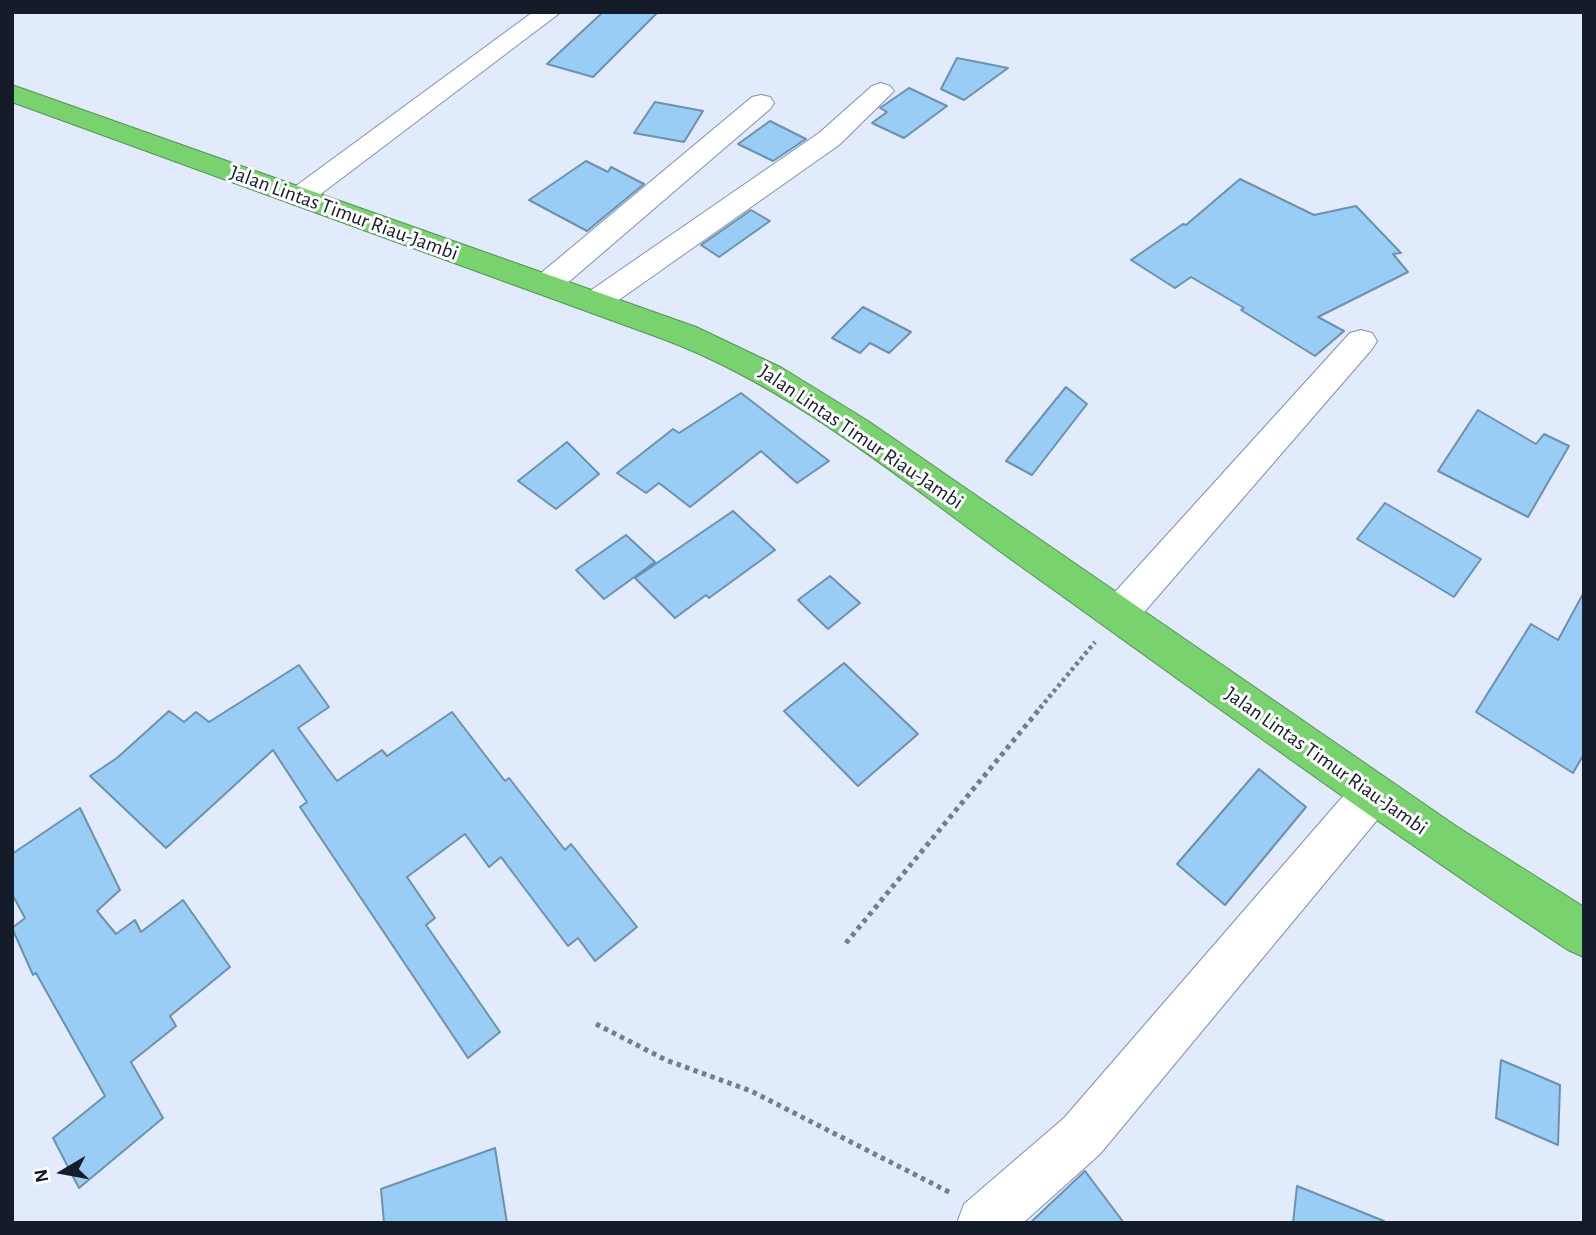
<!DOCTYPE html>
<html>
<head>
<meta charset="utf-8">
<style>
  body { margin:0 }
  #map { position:relative; width:1596px; height:1235px; overflow:hidden; background:#e2ebfb; font-family:"Alegreya Sans",sans-serif }
  canvas { display:block }
  .frame { position:absolute; inset:0; border:14px solid #141c2a; pointer-events:none }
  .north { position:absolute; left:28px; top:1137px; width:70px; height:70px; -webkit-text-stroke:5px #fff; paint-order:stroke; rotate:260deg; font-size:19px; font-weight:700; line-height:28px; text-align:center; color:#141c2a }
  .north::after { content:''; display:block; margin:auto; width:24px; height:32px; background:#141c2a; clip-path:polygon(50% 0,100% 100%,50% 72%,0 100%) }
</style>
</head>
<body>
<div id="map">
<canvas width="1596" height="1235"></canvas>
<div class="frame"></div>
<div class="north">N</div>
</div>
<script>
const context = document.querySelector('canvas').getContext('2d');
context.lineJoin = 'round';
function paint(path, color) {
  context.fillStyle = color;
  context.fill(path, 'evenodd');
}
function trace(path, color, width, dash) {
  context.strokeStyle = color;
  context.lineWidth = width;
  context.lineCap = dash ? 'butt' : 'round';
  context.setLineDash(dash || []);
  context.stroke(path);
}
function write(font, color, halo, rows, align = 'center') {
  context.font = font + ' "Alegreya Sans",sans-serif';
  context.lineWidth = 6;
  context.setLineDash([]);
  context.textBaseline = 'middle';
  context.strokeStyle = halo;
  context.fillStyle = color;
  for (const [text, x, y, turn = 0] of rows) {
    context.save();
    context.translate(x, y);
    context.rotate((+turn || 0) * Math.PI / 180);
    context.textAlign = isNaN(turn) ? turn : align;
    if (halo) context.strokeText(text, 0, 0);
    context.fillText(text, 0, 0);
    context.restore();
  }
}
const building = new Path2D(`
  M603,12h55l-65,65 -46,-13z
  M957,58l51,10 -44,32 -23,-11z
  M909,88l38,18 -43,32 -32,-15 15,-11 -7,-4z
  M655,102l48,9 -19,31 -50,-9z
  M770,121l36,18 -33,22 -35,-17z
  M586,161l22,11 3,-5 33,17 -57,47 -58,-31z
  M1240,179l74,36 42,-9 45,47 -8,1 15,18 -90,45 26,14 -29,25 -74,-46 3,-2 -53,-31 -16,11 -44,-28 52,-36 3,1z
  M751,210l19,11 -51,36 -18,-12z
  M863,307l48,25 -22,21 -19,-10 -10,10 -28,-15z
  M1066,387l21,17 -55,71 -26,-14z
  M741,393l88,68 -32,22 -36,-32 -71,56 -31,-24 -13,10 -29,-20 56,-44 6,4z
  M1478,410l58,34 8,-10 25,12 -41,71 -90,-46z
  M567,442l32,32 -43,35 -38,-28z
  M1385,503l96,56 -27,38 -97,-58z
  M733,511l42,39 -66,48 -3,-3 -31,23 -40,-40z
  M626,535l29,27 -51,37 -28,-29z
  M830,576l30,27 -32,26 -30,-29z
  M1584,592v162l-11,19 -97,-61 55,-88 27,16z
  M844,663l74,71 -60,52 -74,-75z
  M299,665l30,42 -31,21 39,53 45,-31 5,6 65,-44 53,69 4,-3 56,72 6,-6 66,83 -42,34 -17,-23 -10,8 -67,-89 -12,10 -24,-33 -58,43 28,41 -9,7 74,107 -32,26 -168,-251 7,-5 -34,-52 -107,98 -76,-72 27,-18 52,-47 15,11 12,-10 13,10z
  M1259,769l47,38 -81,98 -48,-41z
  M80,808l40,82 -23,21 19,23 19,-14 6,12 42,-32 47,67 -60,49 6,10 -45,36 32,56 -84,70 -26,-50 52,-42 -69,-123 -3,2 -21,-47 13,-10 -13,-24v-40z
  M1501,1060l59,25 -2,60 -62,-27z
  M495,1148l12,75h-123l-3,-34z
  M1085,1171l39,52h-94z
  M1297,1186l87,35v2h-91z`);
paint(building, '#99cdf5');
trace(building, '#6c91ad', 2);
const minor = new Path2D(`
  M533,12h28l-252,191 -10,3 -10,-3 -4,-6 4,-6z
  M881,83l9,3 4,5 -55,54 -233,164 -11,3 -11,-3 -4,-7 4,-7 235,-162 53,-47z
  M761,95l9,2 4,6 -4,6 -213,183 -11,3 -11,-3 -4,-7 4,-7 217,-181z
  M1361,330l11,3 5,8 -5,8 -239,276 -14,5 -14,-5 -5,-11 5,-11 245,-270z
  M1372,774l15,6 6,14 -6,14 -287,346 -77,69h-66l7,-19 100,-86 293,-338z`);
const highway = new Path2D(`
  M12,85l684,242 86,41 86,53 588,405 128,81v50l-16,-7c-187,-123 -367,-255 -549,-385 -113,-81 -225,-177 -356,-226l-651,-237z`);
trace(minor, '#7d91b5', 2);
trace(highway, '#559256', 2);
trace(new Path2D(`
  M1040,708l55,-66`), '#757d8c', 4.5, [3.5, 3.5]);
trace(new Path2D(`
  M846,943l196,-237
  M596,1024l70,36 85,31 200,102`), '#757d8c', 5, [4.5, 4.5]);
paint(minor, '#fff');
paint(highway, '#78d26e');
write('21px', '#141c2a', '#fff', [
  ["Jalan Lintas Timur Riau-Jambi",344,213,20],
  ["Jalan Lintas Timur Riau-Jambi",861,437,34],
  ["Jalan Lintas Timur Riau-Jambi",1326,761,35]
]);
</script>
</body>
</html>
